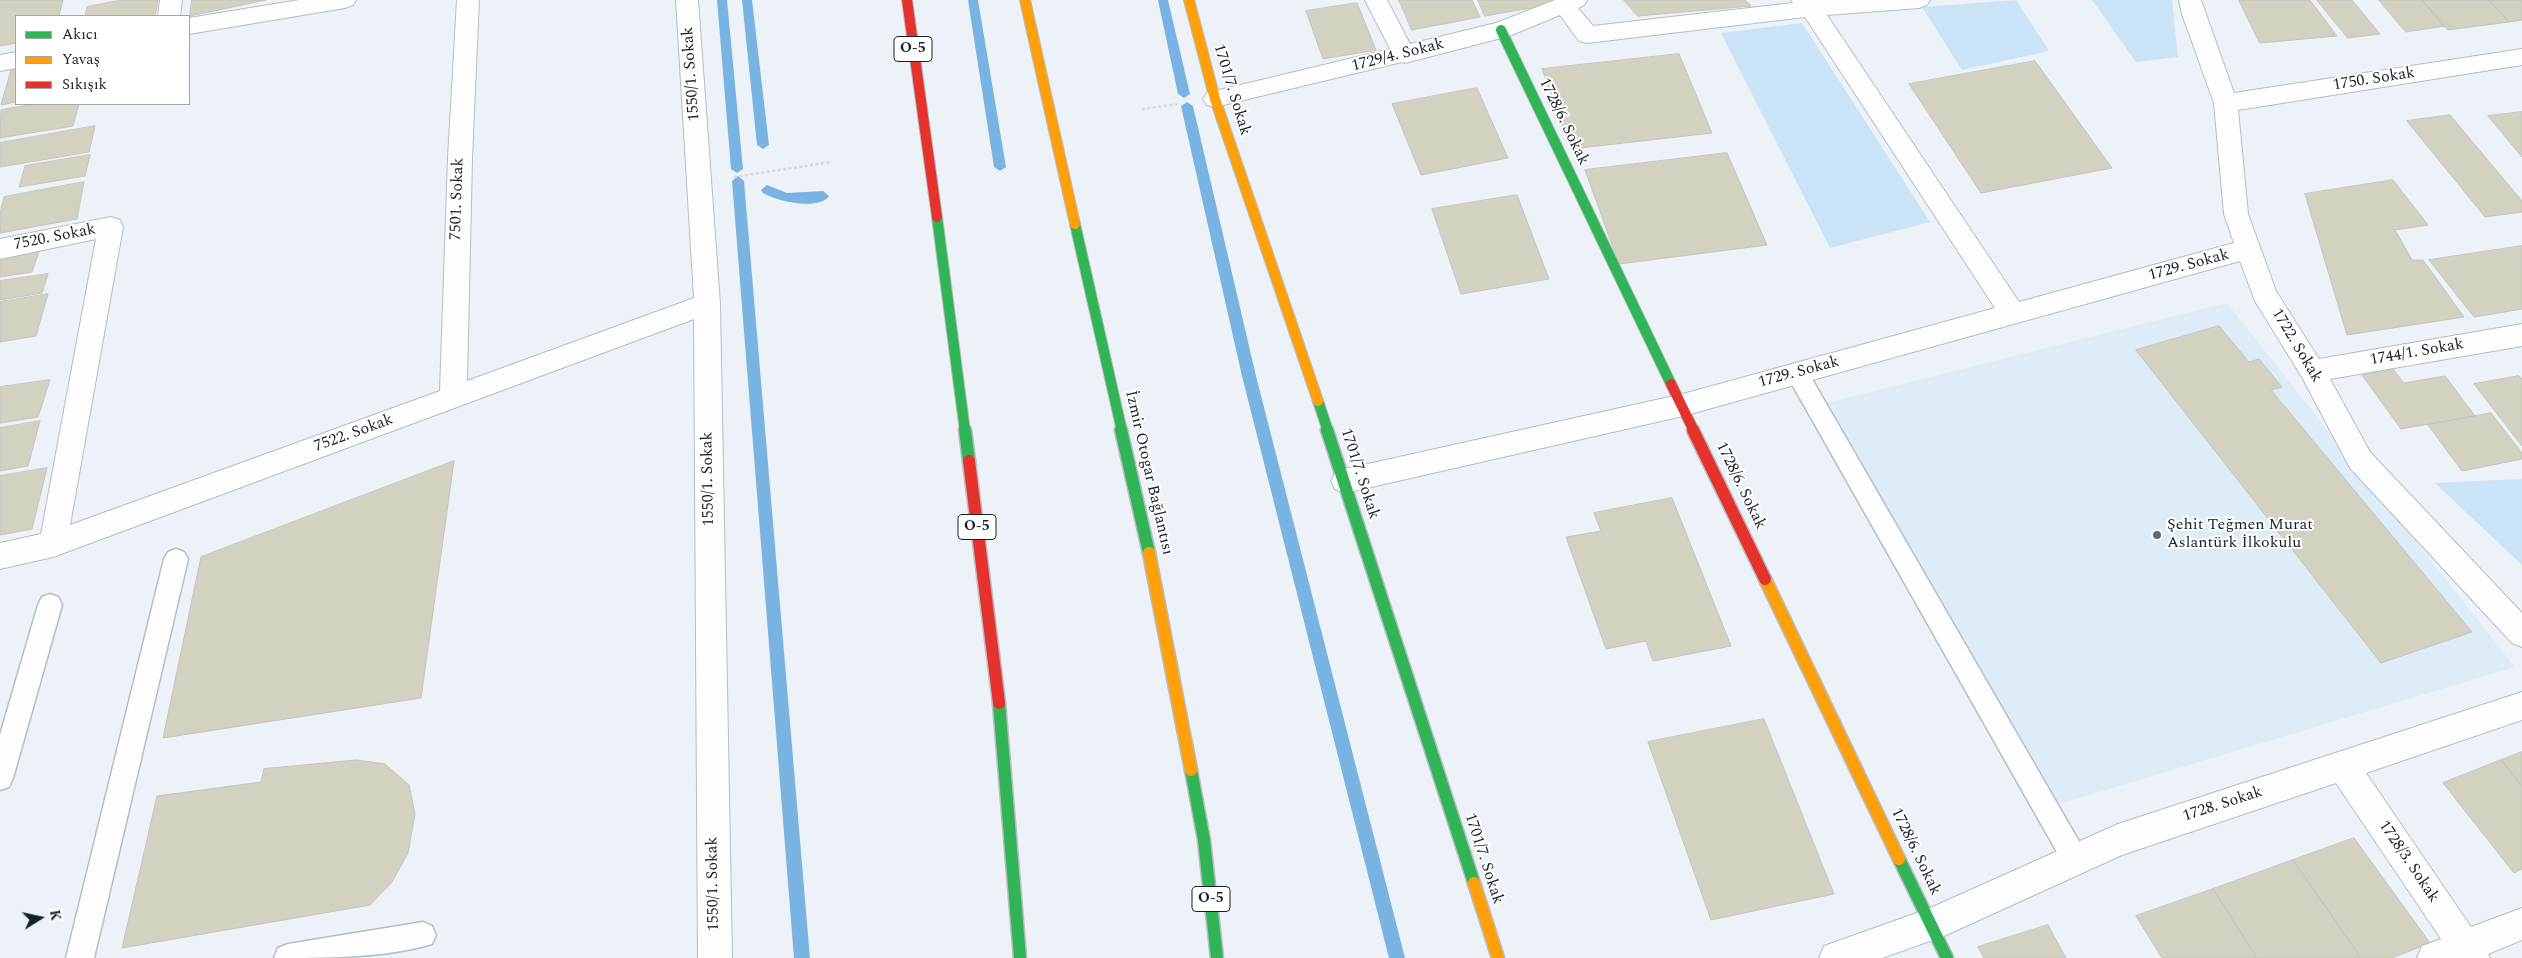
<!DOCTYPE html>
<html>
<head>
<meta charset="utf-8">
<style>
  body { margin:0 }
  #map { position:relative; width:2522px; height:958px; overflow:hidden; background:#ecf2f7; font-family:Spectral,serif }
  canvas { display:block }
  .legend { position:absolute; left:15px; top:15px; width:175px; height:90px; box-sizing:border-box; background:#fff; border:1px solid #a2a6a9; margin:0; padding:6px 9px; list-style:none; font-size:15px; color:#162029 }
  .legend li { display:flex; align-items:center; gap:10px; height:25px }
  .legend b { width:25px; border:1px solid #a2a6a9 }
  .north { position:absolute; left:15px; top:893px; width:50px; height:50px; -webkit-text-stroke:4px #fff; paint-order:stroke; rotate:80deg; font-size:14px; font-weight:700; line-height:20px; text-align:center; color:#162029 }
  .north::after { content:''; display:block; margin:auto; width:18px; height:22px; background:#162029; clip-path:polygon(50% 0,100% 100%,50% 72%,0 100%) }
</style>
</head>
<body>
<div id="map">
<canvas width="2522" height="958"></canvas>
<ul class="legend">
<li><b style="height:6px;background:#30b455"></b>Akıcı</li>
<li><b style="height:6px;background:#ff9f0a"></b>Yavaş</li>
<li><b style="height:6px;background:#e5322d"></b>Sıkışık</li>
</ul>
<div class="north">K</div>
</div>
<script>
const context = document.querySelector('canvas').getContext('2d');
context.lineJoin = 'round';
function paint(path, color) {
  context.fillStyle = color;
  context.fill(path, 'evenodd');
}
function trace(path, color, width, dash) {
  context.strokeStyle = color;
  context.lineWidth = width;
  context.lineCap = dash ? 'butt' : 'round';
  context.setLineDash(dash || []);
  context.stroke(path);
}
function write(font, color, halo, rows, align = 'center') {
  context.font = font + ' Spectral,serif';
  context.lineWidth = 4;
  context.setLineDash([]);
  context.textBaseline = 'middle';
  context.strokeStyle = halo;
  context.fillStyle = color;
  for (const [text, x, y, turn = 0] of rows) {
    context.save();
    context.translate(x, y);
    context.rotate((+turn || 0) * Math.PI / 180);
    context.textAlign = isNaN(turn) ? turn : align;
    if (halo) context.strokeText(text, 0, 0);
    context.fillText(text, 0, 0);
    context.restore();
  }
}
paint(new Path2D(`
  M2227,303l288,364 -456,137 -233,-401z`), '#deecf8');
paint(new Path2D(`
  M2016,0l33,51 -87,19 -40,-63z
  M2092,0h80l6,57 -42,5z
  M1802,23l128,199 -100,26 -109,-215z
  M2522,479v86l-87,-82z`), '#cbe3f7');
paint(new Path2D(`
  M717,0h10l16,169 -6,4 -6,-4z
  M742,0h10l17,145 -6,4 -6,-4z
  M968,0h10l28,167 -6,4 -6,-4z
  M1158,0h10l22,94 -6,4 -6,-4z
  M1187,102l6,4 63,270 149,582h-16l-147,-582 -61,-270z
  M738,176l6,5 66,777h-16l-62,-777z
  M767,185l20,8 36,-2 6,5c-10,15 -53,5 -66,-3l-2,-3z`), '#78b3e1');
const building = new Path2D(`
  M0,0h63l-4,16h-43v27l-16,3z
  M121,0h37l-3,16h-70l2,-9z
  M192,0h74l-76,16z
  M1399,0h73l8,17 -68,13z
  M1478,0h86l1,2 -80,14z
  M1624,0h121l6,6 -113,10z
  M2239,0h71l27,36 -77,7z
  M2317,0h35l28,34 -32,4z
  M2379,0h43l23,26 -39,6z
  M2422,0h67l20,22 -61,8z
  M2489,0h33v20l-13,2z
  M1357,3l19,47 -53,9 -17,-48z
  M1679,54l33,79 -141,16 -29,-80z
  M2035,61l77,107 -131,25 -72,-109z
  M16,69v33l-15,3 10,-35z
  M1477,88l31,70 -87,17 -29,-71z
  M36,104h43l-6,22 -73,12 1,-28z
  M2522,112v45l-34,-41z
  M2450,115l72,86v11l-37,5 -78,-96z
  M95,126l-6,26 -89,15v-24z
  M1727,153l40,92 -148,19 -34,-94z
  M90,155l-5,21 -66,11 6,-21z
  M2393,180l35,45 -33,5 17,30h11l41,57 -117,18 -42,-141z
  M84,182l-7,37 -77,14v-20l4,-16z
  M1517,195l32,84 -88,15 -29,-85z
  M2522,246v63l-48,8 -45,-57z
  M39,252l-7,20 -32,5v-19z
  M48,274l-6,19 -42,7v-19z
  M48,294l-12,42 -36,6v-40z
  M2219,326l30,36 10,-3 23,28 -11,3 201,242 -91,31 -245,-313z
  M2393,369l11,14 41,-7 30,40 -74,13 -39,-54z
  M2519,376l3,3v67l-48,-62z
  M50,380l-12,37 -38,6v-36z
  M2491,413l31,40v6l-60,12 -34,-46z
  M40,421l-12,45 -28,5v-43z
  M454,461l-33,237 -258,40 38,-181z
  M47,468l-15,61 -32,6v-59z
  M1672,498l59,148 -78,15 -7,-20 -40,8 -40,-112 35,-6 -7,-18z
  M1764,719l70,175 -123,26 -63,-178z
  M2522,752v34l-21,-26z
  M357,760l28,4 24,21 6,29 -7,39 -16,29 -22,23 -248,43 35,-152 104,-14 3,-13z
  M2501,760l21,26v83l-8,4 -71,-90z
  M2354,838l76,105 -38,15h-31l-68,-98z
  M2293,860l68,98h-104l-44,-69z
  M2213,889l44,69h-95l-26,-42z
  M2048,925l18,33h-82l-6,-11z`);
paint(building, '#d3d1c0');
trace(building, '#c2c4c0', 1);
const lane = new Path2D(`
  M1797,364l8,3 279,483 4,9 -4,9 -9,4 -9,-4 -277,-489 -3,-6 3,-6z
  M176,549l8,3 4,7 -94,399h-28l98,-399 4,-7z
  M50,594l8,3 4,8 -49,173 -4,9 -9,3v-55l38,-130 4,-8z
  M423,922l9,4 4,9 -4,9c-46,14 -108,14 -158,14l4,-10 10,-4z`);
const street = new Path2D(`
  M160,0h22l-2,16h-22z
  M299,0h57l-3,5 -8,3 -156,26v-16z
  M457,0h22l-7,158 -5,223 227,-83 -18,-298h22l22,304 12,654h-34l-4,-639 -641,238 -53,12v-26l41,-9 55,-295 -96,20v-20l111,-22 9,3 3,7 -53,298 370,-134 8,-233z
  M1365,0h22l23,44 86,-21 59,-23h32l-3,5 -6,3 15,18 200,-23 -2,-3h139l-3,5 -8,3 -92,7 192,287 215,-59 -10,-29 -10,-111 -32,-89 -3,-14h22l33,93 288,-44v16l-284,45 10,104 28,77 43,68 203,-35v22l-192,33 40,73 152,161v34l-10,-4 -162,-175 -47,-89 -48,-78 -15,-40 -557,155 -338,77 -10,-4 -4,-8 4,-8 10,-4 338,-75 312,-86 -190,-291 -218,26 -8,-2 -19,-26 -51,21 -104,27 -3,-1 -187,45 -8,-2 -4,-6 4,-6 183,-44z
  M16,52v16l-16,3v-16z
  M2522,692v28l-156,53 105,154 51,-19v32l-34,14 2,4h-73l5,-12 19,-7 -105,-156 -214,72 -178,81 -62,22h-63l5,-12 104,-37 190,-85z`);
const fastFar1 = new Path2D(`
  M1501,30l170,354
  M937,217l28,214
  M1075,224l47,207
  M1318,401l10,30`);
const fast = new Path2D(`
  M965,430l4,31
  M1121,430l28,123
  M1327,430l147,453
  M999,703l21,255
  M1191,770l13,70 13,118
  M1899,859l48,99`);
const slowFar1 = new Path2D(`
  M1025,0l50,224
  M1189,0l26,99 103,302`);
const slow = new Path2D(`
  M1149,553l42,217
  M1765,579l134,280
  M1474,883l24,75`);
const jamFar1 = new Path2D(`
  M907,0l30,217
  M1671,384l23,47`);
const jam = new Path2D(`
  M1693,430l72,149
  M969,461l30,242`);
trace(lane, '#b6bdc4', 3);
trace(street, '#b6bdc4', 2);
trace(fastFar1, '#b6bdc4', 12);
trace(fast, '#b6bdc4', 15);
trace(slowFar1, '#b6bdc4', 12);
trace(slow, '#b6bdc4', 15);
trace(jamFar1, '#b6bdc4', 12);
trace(jam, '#b6bdc4', 15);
trace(new Path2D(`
  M1142,109l37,-5
  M734,177l97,-15`), '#d7d8da', 2.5, [3, 2.5]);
paint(lane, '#fcfdfe');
paint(street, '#fcfdfe');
trace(fastFar1, '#30b455', 10);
trace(fast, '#30b455', 12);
trace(slowFar1, '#ff9f0a', 10);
trace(slow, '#ff9f0a', 12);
trace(jamFar1, '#e5322d', 10);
trace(jam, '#e5322d', 12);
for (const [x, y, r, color] of [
  [2157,535,5,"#616a71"]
]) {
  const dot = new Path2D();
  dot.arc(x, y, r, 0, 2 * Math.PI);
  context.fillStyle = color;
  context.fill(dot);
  trace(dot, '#fff', 2);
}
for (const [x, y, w] of [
  [913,49,38],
  [977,527,38],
  [1211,899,38]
]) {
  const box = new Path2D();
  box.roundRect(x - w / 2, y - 12.5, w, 25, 4);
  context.fillStyle = '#fff';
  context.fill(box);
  trace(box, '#162029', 1);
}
write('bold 15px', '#162029', null, [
  ["O-5",913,49],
  ["O-5",977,527],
  ["O-5",1211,899]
]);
write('16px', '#162029', '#fff', [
  ["1729/4. Sokak",1398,56,-14],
  ["1550/1. Sokak",692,74,-94],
  ["1750. Sokak",2374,80,-9],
  ["1701/7. Sokak",1231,90,73],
  ["1728/6. Sokak",1563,122,64],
  ["7501. Sokak",458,199,-88],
  ["7520. Sokak",55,238,-11],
  ["1729. Sokak",2189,266,-15],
  ["1722. Sokak",2296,346,59],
  ["1744/1. Sokak",2417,353,-10],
  ["1729. Sokak",1799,373,-15],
  ["7522. Sokak",354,434,-20],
  ["İzmir Otogar Bağlantısı",1148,473,77],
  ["1701/7. Sokak",1359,474,72],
  ["1550/1. Sokak",709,479,-91],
  ["1728/6. Sokak",1740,486,64],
  ["1728. Sokak",2223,805,-18],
  ["1728/6. Sokak",1915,852,64],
  ["1701/7. Sokak",1483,859,72],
  ["1728/3. Sokak",2408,862,56],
  ["1550/1. Sokak",714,884,-91]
]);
write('16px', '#162029', '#fff', [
  ["Şehit Teğmen Murat",2167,526],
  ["Aslantürk İlkokulu",2167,544]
], 'left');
</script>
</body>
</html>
